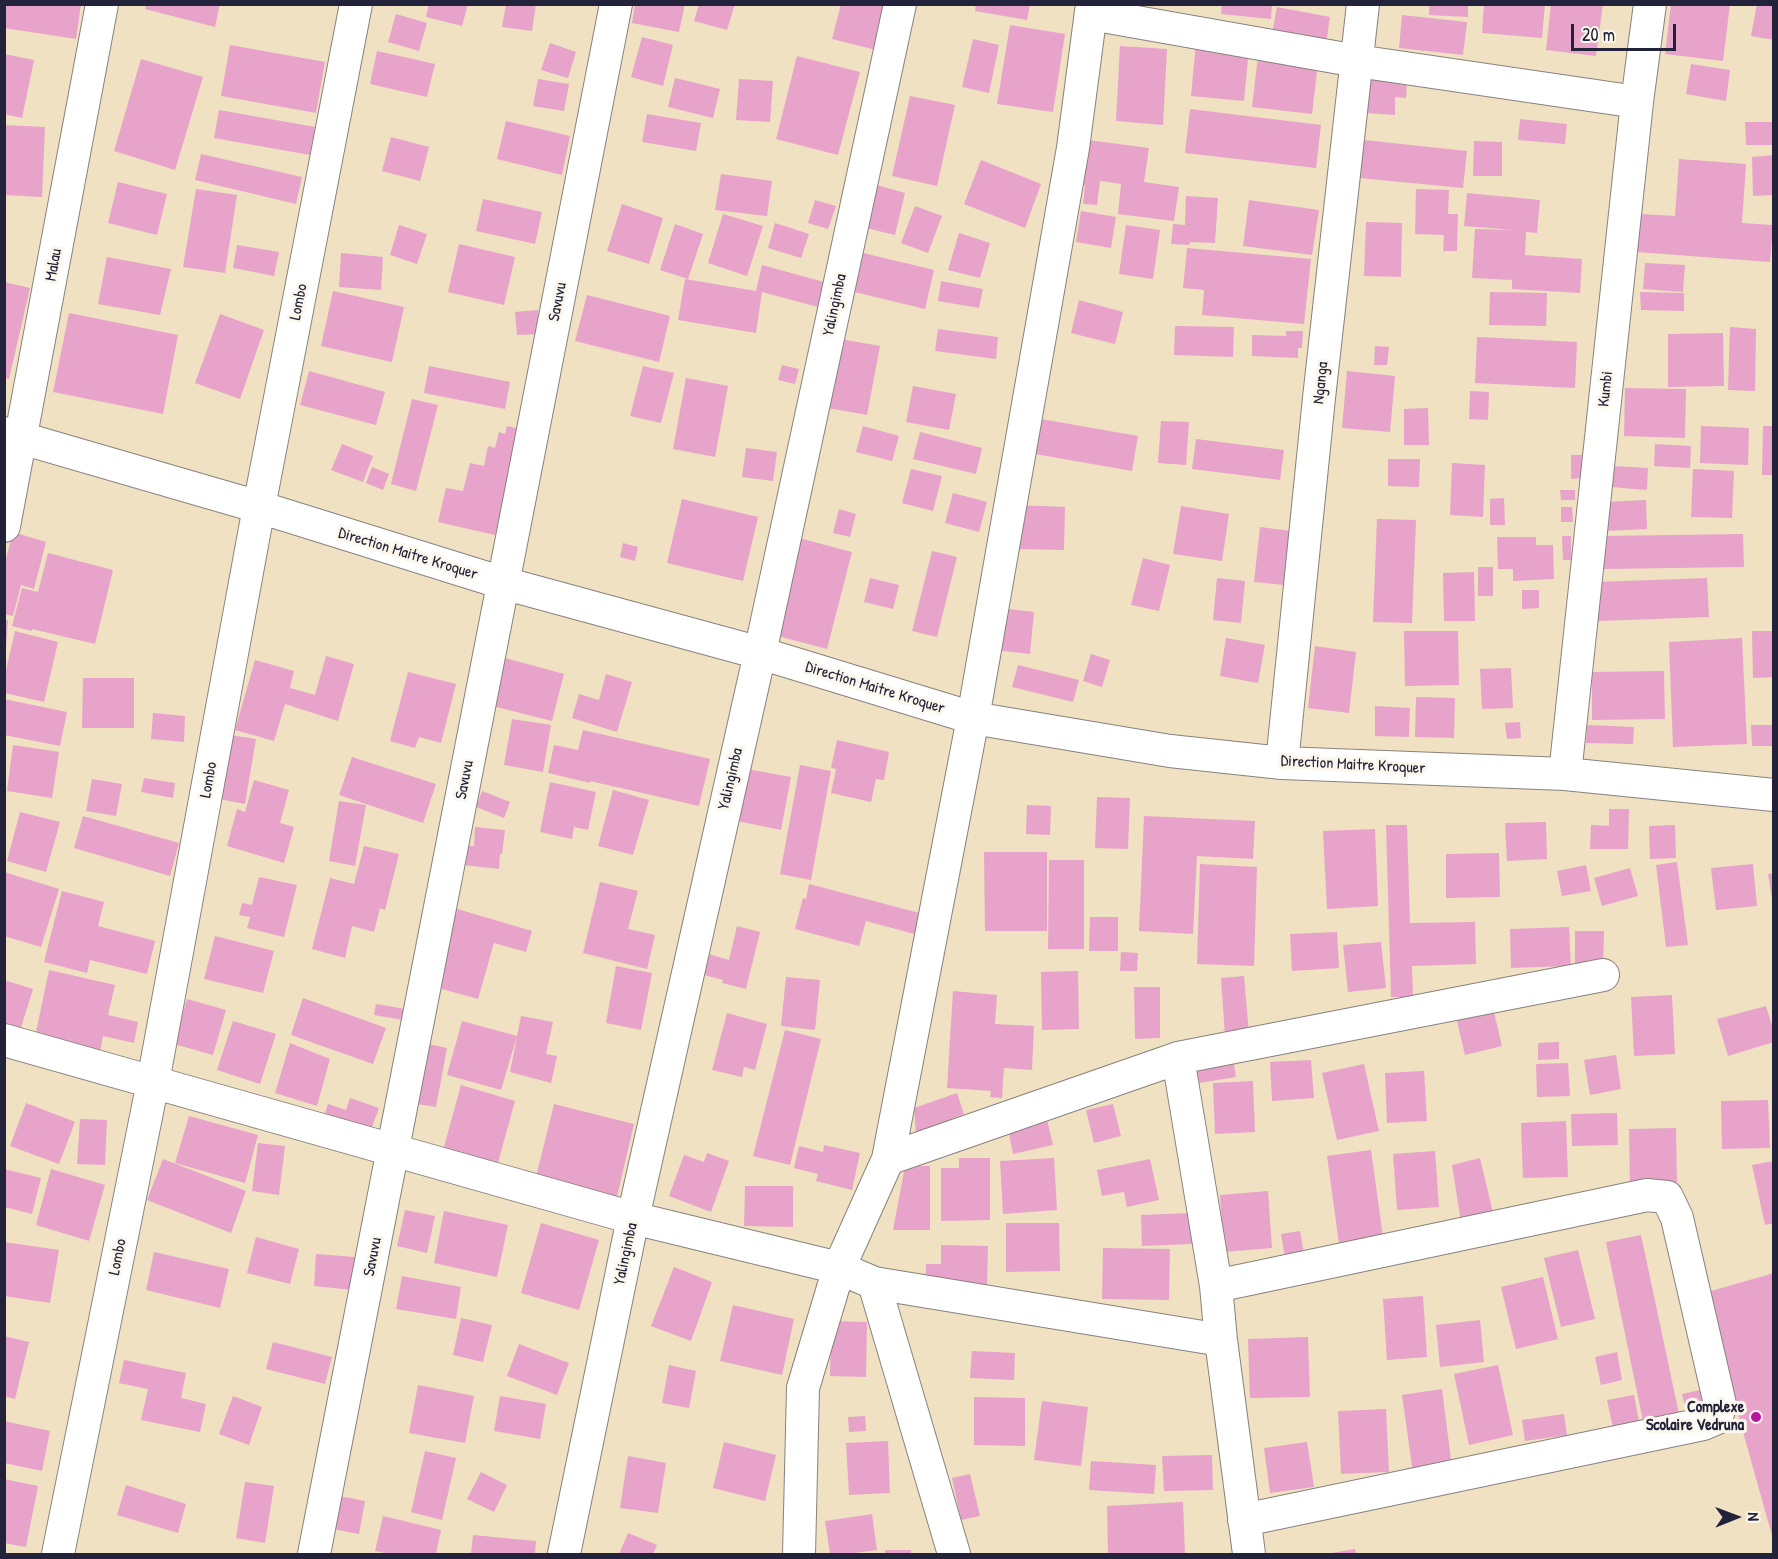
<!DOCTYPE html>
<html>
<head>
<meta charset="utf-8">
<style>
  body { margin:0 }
  #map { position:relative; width:1778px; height:1559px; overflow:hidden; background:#efe1c2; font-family:"Patrick Hand",sans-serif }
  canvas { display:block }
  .frame { position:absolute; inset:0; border:6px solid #22223b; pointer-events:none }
  .north { position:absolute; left:1706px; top:1487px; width:60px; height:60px; -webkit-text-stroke:4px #fbf7ec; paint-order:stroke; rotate:89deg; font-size:16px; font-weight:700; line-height:24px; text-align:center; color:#22223b }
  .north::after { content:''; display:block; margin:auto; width:21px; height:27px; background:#22223b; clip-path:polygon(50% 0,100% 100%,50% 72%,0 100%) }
  .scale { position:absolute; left:1571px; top:24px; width:105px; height:27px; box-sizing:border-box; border:3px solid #22223b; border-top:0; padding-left:8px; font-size:18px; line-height:21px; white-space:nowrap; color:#22223b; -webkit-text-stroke:4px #fbf7ec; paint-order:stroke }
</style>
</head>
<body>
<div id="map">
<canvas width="1778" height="1559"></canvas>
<div class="frame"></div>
<div class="north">N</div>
<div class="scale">20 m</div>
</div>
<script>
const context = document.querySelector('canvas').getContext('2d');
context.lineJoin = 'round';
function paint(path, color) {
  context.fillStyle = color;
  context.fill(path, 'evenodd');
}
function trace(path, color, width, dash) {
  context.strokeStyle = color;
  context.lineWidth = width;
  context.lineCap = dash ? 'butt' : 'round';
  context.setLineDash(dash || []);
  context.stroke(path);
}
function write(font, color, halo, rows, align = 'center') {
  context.font = font + ' "Patrick Hand",sans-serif';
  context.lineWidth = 6;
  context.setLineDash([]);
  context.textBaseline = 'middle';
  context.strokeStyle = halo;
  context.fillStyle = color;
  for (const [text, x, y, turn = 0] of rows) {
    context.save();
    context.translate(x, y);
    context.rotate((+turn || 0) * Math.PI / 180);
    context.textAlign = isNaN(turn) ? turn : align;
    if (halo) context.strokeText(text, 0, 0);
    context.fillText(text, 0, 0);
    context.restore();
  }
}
paint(new Path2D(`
  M4,4h77l-5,35 -72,-11z
  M146,4h74l-5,23 -70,-18z
  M429,4h39l-6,22 -36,-9z
  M506,4h30l-4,27 -30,-4z
  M635,4h50l-6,28 -47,-9z
  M699,4h36l-8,26 -33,-9z
  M841,4h46l-11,46 -44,-11z
  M976,4h54l-3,16 -52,-9z
  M1222,4h50l-1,15 -50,-5z
  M1429,4h39v13l-39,-2z
  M1484,4h61l-3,34 -60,-5z
  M1551,4h52l-7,52 -50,-6z
  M1671,4h59l-7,57 -58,-7z
  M1757,4h17v36l-23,-4z
  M1277,7l53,10 -4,27 -54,-10z
  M396,14l31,9 -8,28 -31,-9z
  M1402,15l65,7 -4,33 -64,-7z
  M1010,25l55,9 -12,78 -56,-8z
  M642,37l31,8 -10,41 -32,-9z
  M973,39l26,6 -10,48 -27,-6z
  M550,43l26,9 -8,26 -27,-8z
  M1196,43l53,6 -5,52 -53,-5z
  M230,45l95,17 -9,51 -95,-17z
  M1120,46l47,3 -4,76 -47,-4z
  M377,51l58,13 -8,33 -57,-13z
  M4,54l30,6 -12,58 -18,-4z
  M797,56l63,16 -22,83 -62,-16z
  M1258,56l60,7 -6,51 -60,-7z
  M141,59l62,18 -28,93 -61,-19z
  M1691,64l39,6 -4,31 -40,-7z
  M675,78l45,11 -7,29 -45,-11z
  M538,79l31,5 -5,27 -31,-5z
  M739,79l34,2 -3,41 -34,-2z
  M1366,79l41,2 -1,17 -11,-1v18l-30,-2z
  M910,96l45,9 -18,81 -45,-10z
  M1190,109l131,16 -5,43 -131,-15z
  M219,110l96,17 -5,28 -96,-17z
  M647,114l54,9 -5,28 -54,-9z
  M1520,119l47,5 -2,20 -47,-4z
  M506,121l64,15 -8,39 -65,-16z
  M1745,122h27v23h-26z
  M4,125l41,2 -3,70 -38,-2z
  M391,137l38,10 -9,34 -38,-10z
  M1088,140l61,8 -5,34 35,5 -5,34 -56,-7 3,-30 -21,-3 -3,24 -14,-1 2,-19 -8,-1z
  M1364,140l103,11 -4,37 -103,-10z
  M1474,141l28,1v34h-29z
  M201,154l101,23 -6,27 -101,-24z
  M1774,155v40l-21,1 -1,-39z
  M1679,159l67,5 -4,59 31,2 -3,37 -133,-10 3,-38 35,2z
  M981,160l60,24 -16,44 -61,-24z
  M721,174l51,7 -5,35 -52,-6z
  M118,182l49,12 -10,41 -49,-12z
  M873,184l32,9 -10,42 -33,-8z
  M196,189l41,6 -12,78 -42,-6z
  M1416,189l33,1 -1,24h10l-1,37h-14l1,-16 -29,-1z
  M1467,193l73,7 -3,33 -11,-1 -1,23 57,4 -2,34 -68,-4v-9l-40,-2 3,-49 38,1 -49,-4z
  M1186,196l32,2 -3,45 -25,-1 -1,3 -18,-1 2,-20 12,1z
  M483,199l59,13 -7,32 -59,-13z
  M815,200l21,6 -8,23 -20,-6z
  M1249,200l70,10 -7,45 -69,-9z
  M622,204l41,14 -14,46 -42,-13z
  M915,206l27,10 -14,37 -27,-10z
  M1081,211l35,6 -5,31 -35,-6z
  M723,214l40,12 -16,50 -39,-13z
  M1366,222l36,1 -1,54 -37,-1z
  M775,223l34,11 -8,24 -33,-10z
  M675,224l28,10 -15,45 -28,-9z
  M399,225l28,9 -10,30 -27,-9z
  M1126,225l34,5 -7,49 -34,-5z
  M959,233l31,10 -10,35 -32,-8z
  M459,244l56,13 -11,48 -56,-13z
  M237,245l42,7 -5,24 -41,-8z
  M1187,248l124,11 -7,65 -102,-9 2,-25 -21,-2z
  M851,250l83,20 -9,39 -83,-20z
  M341,253l42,4 -2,33 -42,-3z
  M107,257l64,12 -11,46 -62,-11z
  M1645,263l40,2 -2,27 -40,-3z
  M762,265l62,17 -6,25 -56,-15 -6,41 -78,-13 7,-41 71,12z
  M941,281l42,8 -4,19 -41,-7z
  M4,282l26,6 -21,91 -5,-1z
  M333,291l71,16 -12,55 -71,-16z
  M1490,292l57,1 -1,33 -57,-1z
  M1640,292l44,1v18l-43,-1z
  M587,295l83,21 -11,46 -84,-21z
  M1079,300l44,12 -8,32 -44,-11z
  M538,310l1,24 -22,1 -2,-23z
  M69,313l109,22 -15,79 -110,-22z
  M220,314l44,16 -24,69 -45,-16z
  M1175,326l59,1 -1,30 -59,-2z
  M1730,327l26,2 -1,62 -27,-1z
  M938,329l60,8 -2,22 -61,-8z
  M1286,331h17l-1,17h-4v10l-46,-2v-21l34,1z
  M1723,333l1,53 -56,1v-53z
  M1477,337l100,5 -2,46 -100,-5z
  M835,338l45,8 -13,69 -45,-8z
  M1375,346l14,1 -2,18h-13z
  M782,365l17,4 -4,15 -17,-4z
  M429,366l81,16 -5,27 -81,-16z
  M643,366l31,7 -13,50 -31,-7z
  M309,371l76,21 -9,33 -76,-20z
  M1347,371l48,5 -5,56 -48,-4z
  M686,378l42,8 -13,71 -42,-8z
  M913,386l43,8 -7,36 -43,-8z
  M1625,388l61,1 -1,49 -61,-2z
  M1470,391l19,1 -1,28 -19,-1z
  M412,399l26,6 -22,86 -25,-7z
  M1428,408l1,37h-25v-36z
  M1041,419l97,17 -6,35 -97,-17z
  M1161,421l28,1 -3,43 -28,-2z
  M507,426l14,3 -26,106 -57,-13 8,-34 17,3 7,-28 14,3 4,-20 7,2 4,-16 6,2z
  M863,426l36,10 -7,25 -36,-9z
  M1701,426l48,2 -1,37 -48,-2z
  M1763,426h11v49h-12z
  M920,432l62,16 -6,26 -63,-15z
  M1196,439l88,11 -4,30 -88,-11z
  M342,444l31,12 -10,26 -32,-12z
  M1655,444l36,2 -1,22 -36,-2z
  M746,448l31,4 -4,29 -31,-4z
  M1571,455h11l-1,23 -10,1z
  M1388,459h32l-1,28 -31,-1z
  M1452,463l33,2 -2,52 -33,-2z
  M1613,466l35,2 -1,22 -36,-3z
  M372,467l17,7 -6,16 -17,-7z
  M911,469l31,7 -9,35 -31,-8z
  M1693,469l41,2 -2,47 -41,-1z
  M1560,490h15v10h-14z
  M953,493l34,9 -8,30 -34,-9z
  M1504,498l1,27h-15v-26z
  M682,499l76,18 -15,64 -76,-18z
  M1646,500l1,29 -41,2 -1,-29z
  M1016,505l49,2 -1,43 -49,-1z
  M1181,506l48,8 -7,47 -49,-7z
  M1561,507h11l1,15h-12z
  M839,509l17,5 -6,23 -17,-4z
  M1377,519l39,1 -4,103 -39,-1z
  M1260,527l31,4 -6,54 -31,-3z
  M13,532l33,10 -12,47 -13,-4 -8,31 -9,-2v-48z
  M1743,534l1,33 -140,2v-33z
  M1562,536h9v24h-8z
  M795,537l57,15 -25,97 -57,-15z
  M1497,537h39v8h17l1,34 -41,2v-12h-15z
  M623,543l15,4 -3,14 -15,-4z
  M932,551l25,6 -20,80 -25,-6z
  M48,553l65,17 -18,74 -63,-15v2l-20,-5 10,-38 16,4z
  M1143,558l27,7 -11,46 -28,-6z
  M1478,567h15v29h-15z
  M1474,572l1,49h-31l-1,-48z
  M870,578l29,7 -6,24 -29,-7z
  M1217,578l28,3 -4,42 -28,-3z
  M1707,578l2,39 -111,4 -2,-39z
  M1522,590h17v18l-17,1z
  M1000,608l34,4 -4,42 -35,-4z
  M4,619l4,1 -2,28h-2z
  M15,631l43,11 -14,60 -39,-9v-19z
  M1404,631h54l1,54 -54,1z
  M1752,631h22v46l-21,1z
  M1226,638l39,7 -7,38 -38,-7z
  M1742,638l5,106 -74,3 -4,-105z
  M1315,646l41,6 -7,61 -41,-5z
  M1091,654l19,6 -8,27 -19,-6z
  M326,656l28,8 -16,57 -53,-17 -11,37 -39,-11 20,-70 39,11 -7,28 3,-11 25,7z
  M505,658l59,16 -12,47 -59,-15z
  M1018,665l61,15 -6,22 -61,-15z
  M1511,668l2,40 -31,1 -2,-40z
  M1664,671l1,48 -73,1v-48z
  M408,672l48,12 -15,59 -22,-6 -4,11 -25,-7z
  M606,674l26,8 -15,50 -45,-14 7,-24 20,6z
  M83,678h51v50h-52z
  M1416,697l39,1 -1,40 -39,-1z
  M4,699l63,13 -7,34 -56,-11z
  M1375,706l35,2 -1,29 -34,-1z
  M153,713l32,3 -1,26 -33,-3z
  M512,719l39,6 -8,47 -39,-7z
  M1520,722l1,16 -14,1 -2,-16z
  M1587,725l47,2 -1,17 -47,-1z
  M1751,725h22l1,21h-22z
  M583,730l127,29 -11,47 -109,-25v2l-42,-10 6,-28 24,5z
  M230,735l26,4 -11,65 -26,-5z
  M837,740l52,12 -5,28 -8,-1 -5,23 -40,-9 5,-24 -5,-1z
  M13,745l46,7 -7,46 -45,-7z
  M352,757l84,27 -13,39 -84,-28z
  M800,765l31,6 -20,109 -31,-6z
  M747,769l44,8 -10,53 -44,-9z
  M144,778l31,5 -2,15 -32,-6z
  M92,779l30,5 -6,32 -30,-5z
  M254,780l35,10 -9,33 14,4 -10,36 -57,-17 10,-37 8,3z
  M550,782l46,10 -8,38 -14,-3 -2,12 -32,-7z
  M613,790l36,10 -16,55 -35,-9z
  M482,791l28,11 -6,16 -28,-11z
  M1097,797l33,1 -2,51 -33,-1z
  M339,801l27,4 -11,61 -26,-5z
  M1027,805l24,1 -1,29 -24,-1z
  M1609,809h20l-1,40h-38l1,-24 18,1z
  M20,812l40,10 -14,50 -39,-11z
  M83,816l96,27 -9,33 -96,-28z
  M1144,816l111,5 -2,38 -56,-3 -4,78 -54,-3z
  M1546,822l1,37 -40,2 -2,-38z
  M1386,825h21l3,98 65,-1 1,42 -64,2 1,31h-22z
  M1675,825l1,33 -26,1 -1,-33z
  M475,827l30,3 -3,24h-2l-1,15 -36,-4 2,-19h9z
  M1375,829l3,77 -51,3 -4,-78z
  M364,846l35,8 -14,56 -5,-2 -6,24 -22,-6 -7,32 -33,-9 18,-71 24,6z
  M984,852h63v79h-62z
  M1499,853l1,44 -54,1v-44z
  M1049,860h35v89h-36z
  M1677,862l11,83 -22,2 -10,-82z
  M1200,864l57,3 -3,99 -57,-2z
  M1753,864l4,42 -41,4 -5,-42z
  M1586,865l5,26 -29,5 -5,-25z
  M1630,868l8,28 -36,10 -8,-28z
  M4,872l55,17 -18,58 -37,-11z
  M1774,873v25l-2,1 -4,-25z
  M259,877l38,8 -13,52 -37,-9 3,-11 -11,-2 3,-12 10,2z
  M600,882l38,9 -10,38 27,6 -8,34 -64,-16z
  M809,884l114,30 -5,21 -52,-14 -7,25 -64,-17 8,-31 3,1z
  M62,891l42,11 -6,24 57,15 -8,33 -57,-14 -3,13 -43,-11z
  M454,908l78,23 -6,21 -32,-9 -16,56 -43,-12z
  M1090,917h28v34h-29z
  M737,926l23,6 -14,57 -24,-6 1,-3 -34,-9 6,-21 34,10z
  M1569,927l2,39 -60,2 -1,-39z
  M1575,931h29l-1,39 -28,-1z
  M1337,932l2,36 -47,3 -2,-37z
  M215,936l59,15 -11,42 -59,-14z
  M1381,942l5,46 -38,4 -5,-47z
  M1121,952l17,1 -1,18h-17z
  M616,966l36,7 -11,57 -35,-7z
  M49,970l66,15 -7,30 30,7 -4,21 -31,-7 -3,16 -65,-15z
  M1078,971l1,58 -37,1 -1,-58z
  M1244,976l5,58 -24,2 -4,-58z
  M786,977l34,3 -5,50 -34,-4z
  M4,980l29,9 -14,45 -15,-5z
  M1134,987h26v51l-25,1z
  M953,991l44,4 -2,29 39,2 -2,44 -28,-2 -2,30 -12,-1 1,-6 -44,-3z
  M1672,995l3,59 -41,2 -3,-59z
  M303,998l83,30 -13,36 -82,-29z
  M187,999l39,11 -13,45 -39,-11z
  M376,1004l29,5 -2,11 -29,-5z
  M1492,1004l10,42 -37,9 -10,-42z
  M1766,1006l8,26v10l-46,14 -11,-37z
  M727,1013l40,11 -12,46 -11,-3 -2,10 -30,-7z
  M521,1016l32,6 -7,32 11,2 -6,27 -41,-11z
  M233,1021l43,13 -16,50 -43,-14z
  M462,1021l55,15 -16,54 -54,-15z
  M785,1030l36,9 -31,126 -37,-9z
  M1559,1042v17l-21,1v-17z
  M290,1043l40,16 -13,47 -42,-13z
  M428,1044l19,4 -11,59 -19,-3z
  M1616,1055l5,34 -31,6 -6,-35z
  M1233,1059l3,18 -37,6 -3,-18z
  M1311,1060l3,38 -42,3 -2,-39z
  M1568,1063l2,33 -33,1 -1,-33z
  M1364,1064l15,67 -42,9 -15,-67z
  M1424,1071l3,50 -40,2 -2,-50z
  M1253,1081l2,51 -40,2 -2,-51z
  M461,1085l54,16 -19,69 -54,-16z
  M957,1093l7,21 -48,20 -2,-26z
  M350,1098l29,10 -11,30 -46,-16 6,-18 18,6z
  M1768,1100l2,48 -48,1 -1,-48z
  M26,1103l49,19 -16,42 -49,-18z
  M554,1104l80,20 -18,77 -81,-20z
  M1113,1104l8,32 -27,7 -8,-33z
  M1617,1113l1,32 -46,1 -1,-32z
  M1046,1115l7,30 -40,9 -6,-31z
  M189,1116l69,19 -13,48 -70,-20z
  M80,1119l27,1 -2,45 -28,-1z
  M1566,1121l2,56 -45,1 -2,-55z
  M1676,1128l1,56 -47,1 -1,-56z
  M258,1143l27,3 -6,49 -27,-4z
  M824,1145l36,8 -8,37 -36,-9 2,-7 -24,-6 5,-22 24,6z
  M1371,1150l13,94 -44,7 -13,-95z
  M1435,1151l4,56 -42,3 -4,-56z
  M707,1153l22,8 -18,51 -42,-16 15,-41 20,7z
  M959,1158h31v62l-49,1v-53h18z
  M1054,1158l3,52 -54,4 -3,-53z
  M1480,1158l14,59 -33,5 -9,-57z
  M163,1159l83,32 -15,42 -84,-33z
  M1150,1159l9,41 -32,7 -3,-15 -22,4 -5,-26z
  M1774,1161v62l-9,2 -13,-60z
  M905,1166h25v64h-37z
  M4,1169l37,9 -9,36 -28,-7z
  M51,1169l54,16 -16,56 -53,-16z
  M745,1186h48v41l-49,-1z
  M1268,1191l4,57 -48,4 -4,-57z
  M405,1210l30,6 -8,37 -30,-7z
  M444,1211l64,14 -11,52 -63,-14z
  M1191,1213l1,31 -50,2 -1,-31z
  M541,1223l58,17 -20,70 -58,-17z
  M1006,1223h53l1,48 -54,1z
  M1300,1231l4,23 -19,4 -4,-24z
  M1641,1235l38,179 -36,7 -37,-179z
  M256,1237l43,12 -9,35 -43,-11z
  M4,1242l55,8 -9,53 -46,-7z
  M941,1245l47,1 -1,40 -62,-2 1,-20h15z
  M1103,1248l67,1 -1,51 -67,-1z
  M1578,1250l17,69 -34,8 -17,-69z
  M154,1252l75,17 -9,39 -74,-18z
  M316,1254l39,3 -3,33 -38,-4z
  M674,1267l38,15 -21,59 -40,-15z
  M1774,1273v266h-1l-69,-246z
  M402,1276l59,11 -5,32 -60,-10z
  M1543,1277l15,62 -42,10 -15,-62z
  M1423,1296l4,61 -40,3 -4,-61z
  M733,1305l61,14 -12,56 -62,-14z
  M461,1318l31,7 -9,37 -30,-7z
  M1480,1320l4,42 -44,5 -4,-42z
  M831,1321l36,1 -1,55 -36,-1z
  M4,1336l25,6 -14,57 -11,-3z
  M1308,1337l2,60 -60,1 -2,-59z
  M273,1342l59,15 -7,27 -59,-15z
  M519,1344l50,19 -12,32 -50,-19z
  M972,1351l43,2 -1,27 -44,-2z
  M1617,1352l5,28 -21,5 -6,-28z
  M124,1360l62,13 -5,25 25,6 -6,28 -59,-12 7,-31 -29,-6z
  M669,1365l27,6 -7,37 -27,-5z
  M1498,1365l15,70 -44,10 -15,-71z
  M418,1385l56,11 -9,47 -56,-10z
  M1442,1389l10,79 -39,5 -11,-78z
  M1700,1390l6,30 -17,4 -7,-30z
  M1634,1395l7,36 -26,6 -8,-37z
  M233,1396l29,11 -13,38 -30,-11z
  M500,1396l46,8 -6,35 -46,-8z
  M974,1397l51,1v48l-51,-1z
  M1042,1401l46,6 -7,59 -47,-6z
  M1386,1409l3,63 -48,2 -3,-63z
  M1564,1414l3,21 -42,6 -3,-21z
  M865,1416l1,15 -17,1 -1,-15z
  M4,1421l46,10 -8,40 -38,-8z
  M888,1441l2,52 -41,2 -3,-52z
  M724,1442l52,13 -11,46 -52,-13z
  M1307,1442l7,45 -44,6 -6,-45z
  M425,1451l31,7 -14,62 -31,-8z
  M1212,1455l1,35 -49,1 -2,-35z
  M628,1456l38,7 -8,50 -38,-5z
  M1091,1461l65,4 -2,29 -65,-4z
  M481,1472l26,13 -13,27 -27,-13z
  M970,1474l10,42 -19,4 -9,-42z
  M4,1479l34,7 -12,61 -22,-4z
  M245,1482l29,4 -9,57 -29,-5z
  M126,1485l60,19 -8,29 -61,-18z
  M339,1496l26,5 -6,33 -26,-5z
  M1183,1502l2,52h-77l-1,-48z
  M872,1514l5,36 -30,4h-17l-5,-33z
  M383,1516l58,14 -5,24h-45l-16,-3z
  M628,1533l29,12 -4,9h-34z
  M473,1535l63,6 -1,13h-64z
  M1355,1549l1,5h-24v-1z
  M885,1550h26v4h-26z`), '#e8a3ca');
const minor = new Path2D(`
  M1091,14l266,47 280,41
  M4,433l255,74 244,76 257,70 213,65 197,33 112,12 283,11 209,21
  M4,526l98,-522
  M1282,763l37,-365 44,-394
  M1565,774l72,-672 13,-98
  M4,1040l629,178 206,50 35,15 347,57
  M1178,1058l38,228 5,54 28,214
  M888,1159l290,-101 425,-83
  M874,1283l80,271
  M1216,1286l431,-91 20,2 10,21 43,186 -3,14 -14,6 -459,96
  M58,1554l95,-472 106,-575 97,-503
  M314,1554l302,-1550
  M564,1554l69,-336 127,-565 140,-649
  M799,1554l4,-166 36,-120 49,-109 85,-441 100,-570 19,-144`);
trace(minor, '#88827e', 34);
trace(minor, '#fff', 32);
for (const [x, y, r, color] of [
  [1756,1417,6,"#b5179e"]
]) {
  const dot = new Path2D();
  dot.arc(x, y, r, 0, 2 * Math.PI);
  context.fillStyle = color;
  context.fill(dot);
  trace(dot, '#fbf7ec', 2);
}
write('16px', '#22223b', '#fbf7ec', [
  ["Malau",54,265,-80],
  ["Lombo",299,302,-79],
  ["Savuvu",558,302,-79],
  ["Yalingimba",835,305,-78],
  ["Nganga",1321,383,-84],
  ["Kumbi",1606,389,-84],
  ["Direction Maitre Kroquer",408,554,17],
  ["Direction Maitre Kroquer",875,688,17],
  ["Direction Maitre Kroquer",1353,765,3],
  ["Yalingimba",731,779,-77],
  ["Lombo",209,780,-80],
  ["Savuvu",465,780,-79],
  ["Yalingimba",626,1254,-78],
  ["Lombo",118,1257,-79],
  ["Savuvu",373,1257,-79]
]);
write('bold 16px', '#22223b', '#fbf7ec', [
  ["Complexe",1744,1408],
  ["Scolaire Vedruna",1744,1426]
], 'right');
</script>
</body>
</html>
